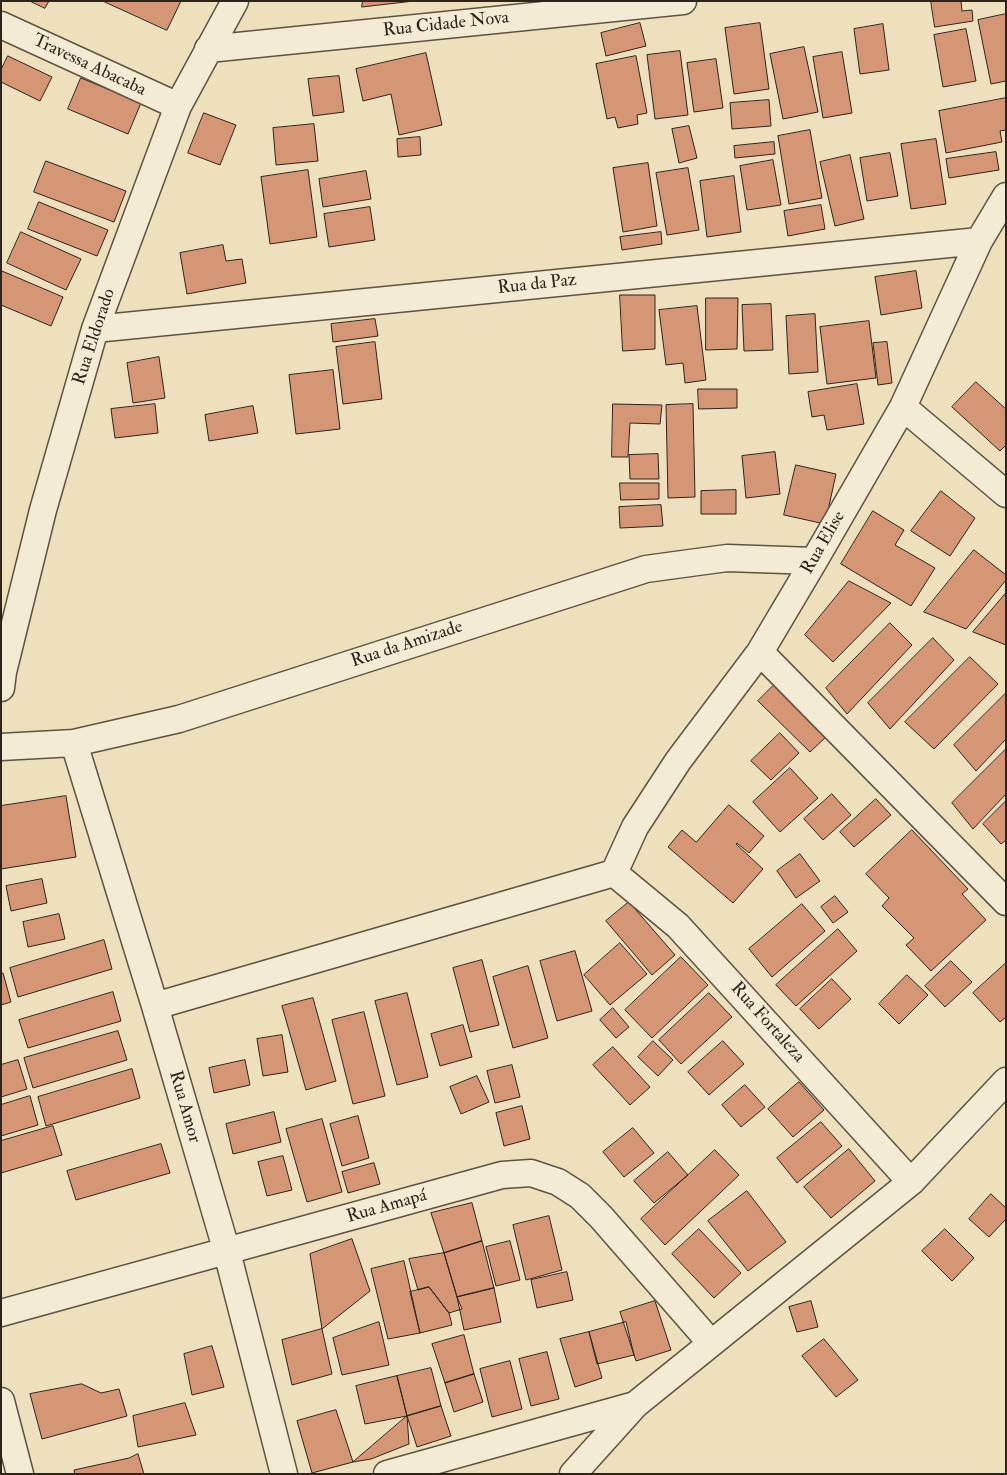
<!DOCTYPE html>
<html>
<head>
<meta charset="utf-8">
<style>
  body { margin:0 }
  #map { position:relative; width:1007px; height:1475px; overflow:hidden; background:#eee0bd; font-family:"IM FELL Double Pica",serif }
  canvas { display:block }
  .frame { position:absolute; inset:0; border:2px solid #2e241a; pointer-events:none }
</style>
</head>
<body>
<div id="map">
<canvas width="1007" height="1475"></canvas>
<div class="frame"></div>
</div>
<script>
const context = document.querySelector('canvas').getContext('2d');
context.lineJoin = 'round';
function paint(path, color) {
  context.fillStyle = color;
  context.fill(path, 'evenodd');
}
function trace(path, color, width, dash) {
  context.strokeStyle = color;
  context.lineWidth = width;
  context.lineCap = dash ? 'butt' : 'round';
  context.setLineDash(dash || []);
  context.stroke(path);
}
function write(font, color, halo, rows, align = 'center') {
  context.font = font + ' "IM FELL Double Pica",serif';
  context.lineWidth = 4.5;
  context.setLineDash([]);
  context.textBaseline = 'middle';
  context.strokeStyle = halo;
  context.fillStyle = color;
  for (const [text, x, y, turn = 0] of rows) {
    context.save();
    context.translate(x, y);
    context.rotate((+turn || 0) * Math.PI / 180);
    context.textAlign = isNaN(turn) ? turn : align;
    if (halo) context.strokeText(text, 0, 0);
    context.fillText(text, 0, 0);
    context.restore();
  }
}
const building = new Path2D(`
  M30,1h19l-4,7z
  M103,1h78l-14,29z
  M363,1h51l-52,6z
  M931,1h30l1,10 10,-1 1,11 -38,6z
  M1006,14v67l-15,3 -13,-64z
  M640,23l6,23 -40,10 -5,-23z
  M760,23l9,66 -35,5 -9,-66z
  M883,24l6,46 -29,4 -6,-45z
  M966,29l10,52 -33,6 -9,-52z
  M804,47l14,65 -35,7 -13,-65z
  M680,51l8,64 -33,4 -8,-64z
  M842,52l10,61 -29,5 -10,-61z
  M426,53l16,72 -43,10 -8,-41 -28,7 -7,-32z
  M8,56l44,21 -12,24 -39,-19v-12z
  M636,56l11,57 -10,2 1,9 -20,4 -3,-11 -8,2 -11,-55z
  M716,59l7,49 -29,4 -7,-49z
  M339,76l5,36 -31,4 -5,-37z
  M81,78l60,25 -13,31 -60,-25z
  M1006,98v32l-6,1 2,11 -56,11 -7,-42z
  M769,100l2,26 -39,3 -2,-26z
  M204,113l32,12 -16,40 -32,-12z
  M314,124l4,37 -42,4 -3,-37z
  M689,126l8,32 -18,5 -7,-34z
  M810,130l12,68 -33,6 -11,-68z
  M420,137l1,18 -23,2 -1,-18z
  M936,139l10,65 -35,5 -10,-65z
  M774,142l1,12 -40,4 -1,-12z
  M996,152l3,18 -50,8 -3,-19z
  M890,153l8,43 -31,5 -7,-43z
  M850,155l14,64 -29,7 -15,-64z
  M773,160l8,45 -34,5 -7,-44z
  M46,161l80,30 -12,31 -80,-30z
  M648,163l9,63 -34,6 -10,-64z
  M688,168l11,62 -32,5 -11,-62z
  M308,170l9,67 -47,7 -9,-67z
  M366,171l5,28 -48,8 -4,-28z
  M734,176l7,56 -34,5 -7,-56z
  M39,202l69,28 -11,26 -69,-27z
  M821,205l4,24 -37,7 -4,-25z
  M370,207l5,33 -46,7 -5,-33z
  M21,232l60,27 -15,31 -59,-27z
  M661,232l1,12 -40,6 -2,-13z
  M223,245l3,16 16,-2 4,24 -59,11 -7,-41z
  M2,271l61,26 -12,29 -50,-21z
  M916,271l6,37 -41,7 -6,-38z
  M620,295h35v54l-32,2z
  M706,298h32l-1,51 -31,1z
  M771,304l2,46 -29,1 -2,-46z
  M697,306l9,74 -21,3 -2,-20 -17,2 -7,-55z
  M815,314l3,58 -29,2 -3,-58z
  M375,319l3,17 -45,6 -2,-18z
  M869,321l7,57 -49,6 -7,-57z
  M375,342l7,57 -39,5 -7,-57z
  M887,342l5,41 -14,2 -5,-42z
  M159,357l6,41 -32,5 -6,-40z
  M333,370l7,59 -44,5 -7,-59z
  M976,382l30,27v36l-6,6 -48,-44z
  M857,384l7,40 -37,6 -3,-15 -12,2 -4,-25z
  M698,389h39v19l-38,1z
  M155,404l3,29 -43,5 -4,-29z
  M613,404l49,1 -2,19 -30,-1 -2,34h-16z
  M693,404l2,93 -27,1 -2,-93z
  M253,406l5,27 -49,8 -4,-26z
  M775,452l5,42 -34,4 -4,-42z
  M658,454l1,25h-29l-1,-24z
  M796,465l40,9 -11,50 -41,-9z
  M620,483h39v16l-38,1z
  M736,490v24h-35v-23z
  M941,491l34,27 -25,38 -39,-25z
  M661,505l2,21 -43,2 -1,-21z
  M873,511l31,19 -9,15 40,23 -24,38 -70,-42z
  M974,550l32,25v5l-40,49 -42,-17z
  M849,581l42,22 -58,59 -28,-27z
  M1006,593v52l-33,-13z
  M890,623l22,22 -65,69 -21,-26z
  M933,638l21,22 -64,69 -22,-26z
  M970,657l28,27 -64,65 -29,-27z
  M774,685l52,52 -16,15 -52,-51z
  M1006,693v46l-30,32 -22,-26z
  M780,733l19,20 -28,27 -20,-19z
  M1006,749v45l-33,35 -21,-26z
  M790,768l28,30 -38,34 -27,-30z
  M832,794l19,21 -28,25 -19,-21z
  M66,796l10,61 -75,12v-63z
  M876,799l15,16 -37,32 -14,-15z
  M1006,801v39l-5,4 -18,-20z
  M729,805l35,31 -15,17 -12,-10 -1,1 27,25 -30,34 -65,-56 14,-17 14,12z
  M912,830l56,59 -6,5 24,26 -55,51 -25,-26 8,-7 -32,-32 7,-8 -23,-24z
  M800,854l20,27 -24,17 -19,-27z
  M42,879l5,24 -36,8 -5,-25z
  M835,896l13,16 -15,11 -12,-16z
  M629,902l46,53 -23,20 -46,-54z
  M802,904l23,27 -53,46 -23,-28z
  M59,914l6,25 -37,8 -5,-25z
  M838,929l19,22 -61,55 -20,-21z
  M104,940l8,29 -94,28 -8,-29z
  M620,943l27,31 -37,31 -26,-30z
  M575,951l17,60 -35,10 -17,-60z
  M681,957l27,28 -56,53 -27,-28z
  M482,960l17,65 -29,7 -17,-64z
  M951,961l21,21 -27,25 -20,-21z
  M1006,963v54l-6,5 -27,-29z
  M528,966l20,72 -35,10 -20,-71z
  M1,973h2l8,29 -10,3z
  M907,975l21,20 -29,29 -20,-20z
  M832,979l19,20 -32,30 -19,-20z
  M113,992l8,29 -93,27 -9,-28z
  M407,993l21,84 -31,8 -22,-84z
  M709,993l23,24 -51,47 -22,-24z
  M313,998l23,83 -30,9 -24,-84z
  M613,1008l16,19 -13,11 -16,-18z
  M364,1012l21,84 -32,8 -21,-84z
  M463,1025l9,32 -32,9 -9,-32z
  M118,1031l9,29 -94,28 -9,-30z
  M282,1035l6,37 -25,4 -6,-37z
  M653,1041l20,19 -15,16 -20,-19z
  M723,1041l21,23 -35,31 -21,-23z
  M613,1047l37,40 -20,18 -37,-40z
  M18,1060l9,29 -26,8v-32z
  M245,1060l5,25 -36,8 -5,-25z
  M512,1065l8,32 -25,6 -8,-32z
  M132,1069l8,29 -94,28 -8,-29z
  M477,1076l12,26 -28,12 -11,-27z
  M799,1082l25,28 -31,27 -25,-28z
  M745,1085l20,22 -24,20 -19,-22z
  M30,1096l8,29 -37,11v-31z
  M522,1106l8,33 -26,7 -8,-33z
  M274,1112l7,30 -48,12 -7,-30z
  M358,1116l11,42 -27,8 -12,-42z
  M322,1119l20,73 -35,10 -21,-73z
  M821,1122l21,24 -45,37 -20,-25z
  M53,1126l9,29 -61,18v-32z
  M633,1128l21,25 -30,24 -21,-25z
  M161,1144l9,29 -94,27 -9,-29z
  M849,1149l26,32 -44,37 -27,-31z
  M715,1150l24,25 -74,70 -24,-26z
  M668,1152l20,23 -34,28 -20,-22z
  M283,1156l9,34 -25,6 -9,-34z
  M374,1163l6,21 -32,9 -6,-21z
  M747,1191l39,51 -38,29 -40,-50z
  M991,1194l15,14v11l-17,18 -20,-18z
  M472,1203l10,38 -38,12 -13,-40z
  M549,1216l13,54 -36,10 -13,-55z
  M699,1229l42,44 -27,25 -42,-44z
  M945,1229l29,29 -22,23 -30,-30z
  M352,1239l18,52 -48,38 -12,-75z
  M482,1241l12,47 -37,9 -13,-44z
  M510,1241l10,39 -24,6 -10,-39z
  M444,1253l13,44 5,12 -13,4 -20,-26 -11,3 -9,-31z
  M404,1261l16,72 -32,6 -17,-70z
  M567,1272l6,28 -36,8 -6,-28z
  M429,1287l20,26 3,12 -32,8 -10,-41z
  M494,1288l7,34 -37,8 -7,-33z
  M655,1301l16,49 -35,11 -16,-49z
  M811,1301l7,26 -21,5 -8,-25z
  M379,1322l10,43 -47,10 -9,-37z
  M626,1322l8,33 -37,9 -8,-32z
  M322,1329l10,45 -40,11 -10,-45z
  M589,1332l13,46 -27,9 -15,-48z
  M464,1335l10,39 -29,9 -13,-39z
  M824,1339l34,41 -22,17 -34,-41z
  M212,1346l12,41 -32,8 -8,-41z
  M547,1352l12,47 -28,7 -12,-47z
  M510,1361l12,48 -30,8 -12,-48z
  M431,1368l10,38 -34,10 -10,-40z
  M474,1374l9,28 -29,10 -9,-29z
  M397,1376l10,40 -42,8 -9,-38z
  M82,1384l19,9 18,-4 8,27 -85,23 -12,-45z
  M185,1403l11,32 -58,12 -5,-31z
  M441,1406l10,30 -34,11 -10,-31z
  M336,1410l17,52 -41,11 -15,-52z
  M407,1416l2,28 -38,15 -18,3z
  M138,1454l6,20h-69l-1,-4 55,-12z`);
paint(building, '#d59675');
trace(building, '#2e241a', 1);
const minor = new Path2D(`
  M1,25l177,81
  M208,49l475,-48
  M95,329l884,-88
  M903,407l103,87
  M760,652l246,250
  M1,688l2,-16 40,-162 52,-181 83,-223 57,-105
  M74,743l81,263 72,246 57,222
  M1,747l73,-4 105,-24 467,-150 81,-11 87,3
  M614,873l21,-46 43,-66 82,-109 54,-91 89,-154 76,-166 27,-45
  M614,873l64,53 233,256
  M155,1006l459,-133
  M1,1313l501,-138 29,-2 27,9 22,14 21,21 110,126
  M1,1401l19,73
  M387,1474l248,-69
  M573,1474l62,-69 276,-223 95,-101`);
trace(minor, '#5e5343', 29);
trace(minor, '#f4ebd4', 26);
write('18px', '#2e241a', '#f4ebd4', [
  ["Rua Cidade Nova",446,25,-6],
  ["Travessa Abacaba",89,66,25],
  ["Rua da Paz",537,285,-6],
  ["Rua Eldorado",95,337,-72],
  ["Rua Elise",824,543,-60],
  ["Rua da Amizade",407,645,-18],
  ["Rua Fortaleza",767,1023,48],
  ["Rua Amor",184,1107,74],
  ["Rua Amapá",387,1207,-16]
]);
</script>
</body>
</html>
